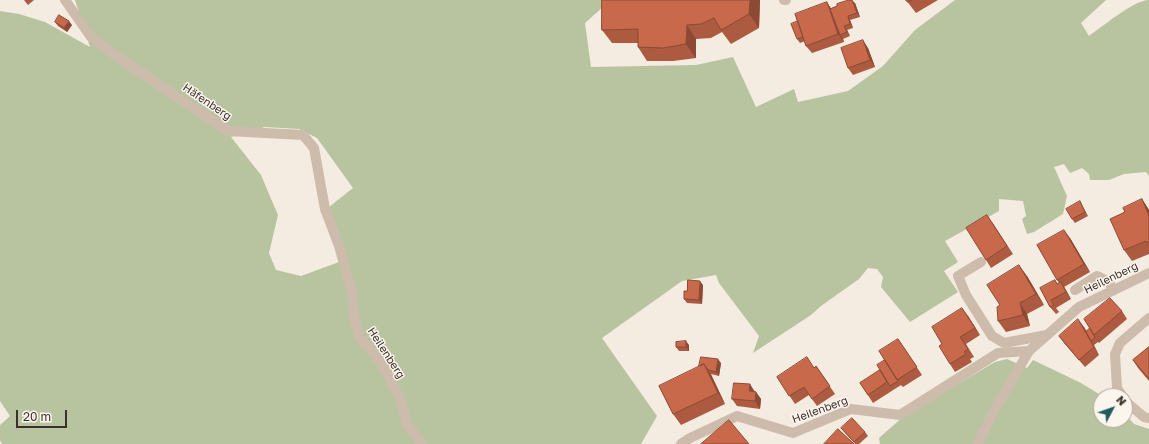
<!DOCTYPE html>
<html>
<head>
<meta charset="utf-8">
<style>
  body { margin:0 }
  #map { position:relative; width:1149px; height:444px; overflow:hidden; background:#f4ebe1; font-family:"Golos Text",sans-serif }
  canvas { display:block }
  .north { position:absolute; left:1093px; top:388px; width:40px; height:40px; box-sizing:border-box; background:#fbf5ee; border:1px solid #aea6a0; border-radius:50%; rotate:49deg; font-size:11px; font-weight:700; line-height:16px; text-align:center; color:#3b302b }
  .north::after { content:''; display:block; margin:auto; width:14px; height:18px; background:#1f5a5e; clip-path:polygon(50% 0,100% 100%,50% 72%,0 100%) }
  .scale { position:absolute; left:16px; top:410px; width:51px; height:18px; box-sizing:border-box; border:2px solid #3b302b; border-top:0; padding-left:5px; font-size:12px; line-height:14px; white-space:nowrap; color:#3b302b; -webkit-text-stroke:3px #fbf5ee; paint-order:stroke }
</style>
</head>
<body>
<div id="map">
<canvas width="1149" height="444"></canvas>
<div class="north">N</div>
<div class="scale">20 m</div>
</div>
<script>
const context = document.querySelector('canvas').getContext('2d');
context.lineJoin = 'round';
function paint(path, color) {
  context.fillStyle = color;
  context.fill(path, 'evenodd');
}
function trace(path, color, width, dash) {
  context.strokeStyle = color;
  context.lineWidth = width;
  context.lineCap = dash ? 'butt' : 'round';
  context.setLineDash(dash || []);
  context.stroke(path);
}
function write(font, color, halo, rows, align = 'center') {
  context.font = font + ' "Golos Text",sans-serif';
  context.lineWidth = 3;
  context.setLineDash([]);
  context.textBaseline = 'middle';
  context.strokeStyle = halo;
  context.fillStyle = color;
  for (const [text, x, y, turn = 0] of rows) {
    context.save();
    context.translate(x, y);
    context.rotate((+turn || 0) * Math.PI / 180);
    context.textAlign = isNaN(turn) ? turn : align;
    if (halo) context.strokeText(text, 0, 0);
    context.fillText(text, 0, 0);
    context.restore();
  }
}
paint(new Path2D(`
  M75,0h528l1,6 -19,17 6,44 105,-2 37,-8 23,50 38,-18 4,13 50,-11 35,-25 32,-36 40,-30h151l-25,23 8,13c13,-9 45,-36 60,-36v176l-3,-4 -22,2 -15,6h-19l-1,-6 -7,-6 -12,5 -6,-9 -10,3 13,29 -4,18 -29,18 -7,2 -5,-15 4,-3 -3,-15 -24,-2v12l-54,30 13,21 -14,9 14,21 -48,30 -29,-35 2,-10 -6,-8 -9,-1 -9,11 -38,27 -10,9 -58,38 6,-17 -40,-53 -3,-8 -34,6 -80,57 55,78 -16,28h-639l-2,-4v-15l10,-9 -10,-15v-390l19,3 26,8 45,25zM265,127l34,2 18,9 36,50 -24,19 10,55 -38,14 -25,-6 -7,-17 9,-38 -17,-40 -30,-38z
  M1007,359l20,9 6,-8 48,23 18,11 11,-3 2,5h-11v24h24v-6l9,10 15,5v15h-269l-1,-6 25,-22 91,-54z`), '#b8c4a0');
trace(new Path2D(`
  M981,262l-23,14 8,19 26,41 12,7 43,-8
  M1075,290l22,-14 12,6 4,8`), '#cdbbac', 10);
trace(new Path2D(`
  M65,0l26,37 24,18 113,76 75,4 11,13 11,61 14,37 13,46 2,23 5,21 23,28 18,34 7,26 15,20
  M784,0h2
  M1122,396l-5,-8 -2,-34 5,-11 29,-25
  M1125,401l19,16 5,1
  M681,444l9,-6 47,-22 56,17 58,-24 49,6 98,-62 31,-2
  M978,444l13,-28 38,-65 50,-44 70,-34`), '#cdbbac', 10);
paint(new Path2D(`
  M24,0h10l-6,5z
  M602,0h158l-1,28 -28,16 -9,-12 -11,6 -15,1v19l-23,3h-26l-9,-14v-4h-26l-10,-13z
  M906,0h32l-22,13z
  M855,3l5,14 -10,3 3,8 -6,2 3,6 -7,3 1,3 -32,11 -6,-7 -1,-5 -5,2 -3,-4 34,-31z
  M55,22l17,3 -5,7 -9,-6z
  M868,48l7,19 -22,8 -5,-7z
  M1142,199l7,11v44l-17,7 -8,-11 1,-38z
  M1080,201l8,15 -13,7 -3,-4z
  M992,222l21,32 -22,14 -5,-8z
  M1070,238l20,34 -26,15 7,12 -15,9 3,4 -3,2 -6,-7 -10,-19 19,-5 -2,-3z
  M1027,276l17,29 -17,9 3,12 -24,6 -8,-11z
  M703,285l-1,19 -15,-1 -3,-4 3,-8z
  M1122,311l5,8 -28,24 -1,-1 -4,3 5,10 -14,12 -21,-24 -5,-7 25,-9 2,4z
  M968,316l12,19 -14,9 8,13 -4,2 2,3 -17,10 -5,-8 -8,-20z
  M898,339l24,36 -19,12 -3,-3 1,1 -28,18 -13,-20 20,-13z
  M689,345v6h-10l-3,-4z
  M1149,347v34l-11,-13 -5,-8z
  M721,363l-2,13 -8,-2 14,30 -44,21 -8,-11 -14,-28z
  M816,366l19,28 -18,12 -8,-11 -14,9 -18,-27 37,-9z
  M755,391l6,8 -1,10 -23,-3 -5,-7z
  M841,428l24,4 3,4 -9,8h-4z`), '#ac5a40');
paint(new Path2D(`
  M750,0h10l-1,28 -10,-14z
  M852,0l3,3 5,14 -3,-4z
  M827,2l5,8 8,25 3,4 1,3 -6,-8z
  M848,16l2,4 3,8 -3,-4z
  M69,21l3,4 -5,7 -3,-4z
  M687,25l9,14v19l-10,-14z
  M844,26l3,4 3,6 -3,-4z
  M863,40l5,8 7,19 -5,-7z
  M1142,199l7,11v6z
  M1064,230l6,8 20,34 -6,-8z
  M1019,265l8,11 17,29 -8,-11z
  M700,281l3,4 -1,19 -3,-4z
  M1061,282l5,8 5,9 -5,-7z
  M1020,303l7,11 3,12 -7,-11z
  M962,308l6,8 12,19 -5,-7z
  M1078,319l6,8 8,14h-1l8,14 -5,-8z
  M686,341l3,4v6l-3,-4z
  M718,359l3,4 -2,13 -3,-4z
  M704,364l7,11 14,29 -7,-11z
  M750,384l5,8 -6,-1z
  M756,392l5,7 -1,10 -5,-8z`), '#8c4a34');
const building = new Path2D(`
  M602,0h148l-1,14 -28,16 -7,-12 -13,6 -14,1 -1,19 -23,4 -25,-1v-18l-36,1z
  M849,0h3l5,13 -9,3 2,8 -6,2 3,6 -7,3 -10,-26 7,-3v-2z
  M906,0h6l-4,2z
  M827,2l11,32 -32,12 -11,-32z
  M59,15l10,6 -5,7 -9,-6z
  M798,21l5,16 -6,2 -6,-15z
  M863,40l7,20 -22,8 -7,-20z
  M1142,199l7,17v26l-2,1 -1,-2 -22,9 -14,-31 15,-7 -2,-4z
  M1080,201l5,11 -13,7 -6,-10z
  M987,215l20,31 -21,14 -20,-32z
  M1064,230l20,34 -27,16 -20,-35z
  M1019,265l17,29 -16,9 3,12 -25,6 -1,-14 3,-2 -13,-20z
  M688,280l12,1 -1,19 -15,-1v-8h3z
  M1055,280l2,4 4,-2 5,10 -15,8 3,5 -4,2 -10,-19z
  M1110,298l12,13 -28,24 -10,-16z
  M962,308l13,20 -15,9 8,12 -4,3 2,2 -16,10 -11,-18 3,-2 -10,-17z
  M1078,319l16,28 -15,13 -20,-24z
  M1090,328l5,10 -4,3 -5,-9z
  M898,339l19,28 -20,13 -18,-29z
  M686,341v6h-10v-5z
  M1149,347v32l-16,-19z
  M701,357l17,2 -2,13 -8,-2 -4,-6 -5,2z
  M807,357l7,11 2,-2 14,20 -18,13 -8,-12 -15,9 -12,-19z
  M885,360l13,21 -8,5 -13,-21z
  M704,364l14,29 -45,21 -14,-28z
  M880,370l7,12 -19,13 -8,-12z
  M734,383l16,1 -1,7 7,1 -1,9 -23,-2z
  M852,418l13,14 -11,10 -13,-14z
  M729,420l20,24h-48z
  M838,429l16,15h-30z`);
paint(building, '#c8694b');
trace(building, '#8c4a34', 1);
write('11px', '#3b302b', '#fbf5ee', [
  ["Häfenberg",207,102,34],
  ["Heilenberg",1111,278,-26],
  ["Heilenberg",386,353,57],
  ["Heilenberg",820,410,-20]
]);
</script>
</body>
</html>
